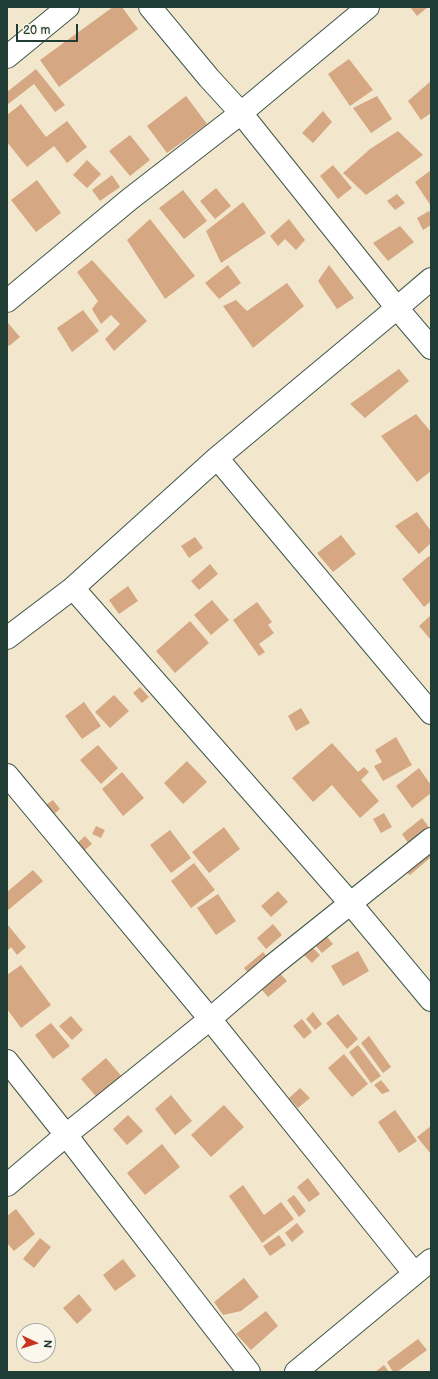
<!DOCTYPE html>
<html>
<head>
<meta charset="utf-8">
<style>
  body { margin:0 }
  #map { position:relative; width:438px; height:1379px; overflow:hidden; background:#f2e7cc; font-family:"Balsamiq Sans",sans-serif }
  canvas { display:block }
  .frame { position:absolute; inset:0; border:8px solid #1f3d34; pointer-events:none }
  .north { position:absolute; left:16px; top:1323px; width:40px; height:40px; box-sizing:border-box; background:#fbf7ec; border:1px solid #a3ada2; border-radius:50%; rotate:94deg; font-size:11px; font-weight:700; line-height:16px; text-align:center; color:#1f3d34 }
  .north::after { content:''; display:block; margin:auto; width:14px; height:18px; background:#c8321e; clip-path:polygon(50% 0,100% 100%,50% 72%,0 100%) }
  .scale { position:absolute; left:16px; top:24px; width:62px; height:18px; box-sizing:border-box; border:2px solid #1f3d34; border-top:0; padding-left:5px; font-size:12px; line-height:14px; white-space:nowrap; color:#1f3d34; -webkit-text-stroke:3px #fbf7ec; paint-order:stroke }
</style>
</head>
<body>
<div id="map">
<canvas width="438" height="1379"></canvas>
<div class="frame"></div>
<div class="north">N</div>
<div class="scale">20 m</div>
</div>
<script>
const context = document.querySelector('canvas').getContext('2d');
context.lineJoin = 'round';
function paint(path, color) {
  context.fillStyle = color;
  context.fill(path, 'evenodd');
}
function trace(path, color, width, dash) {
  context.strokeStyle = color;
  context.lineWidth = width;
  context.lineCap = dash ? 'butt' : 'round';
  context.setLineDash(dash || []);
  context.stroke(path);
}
paint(new Path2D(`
  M113,7h9l16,22 -79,58 -19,-27z
  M410,7h18l-11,9z
  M349,59l24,31 -23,16 -22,-32z
  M36,69l29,36 -10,7 -21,-28 -27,21v-13z
  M431,81v32l-10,7 -13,-19z
  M186,96l21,28 -40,29 -20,-27z
  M377,96l15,23 -21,14 -18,-25z
  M21,104l25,33 21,-16 20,26 -20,16 -13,-17 -27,21 -20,-25v-27z
  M323,111l9,11 -19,21 -11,-10z
  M398,131l25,24 -57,40 -23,-22 27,-24z
  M130,135l20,25 -20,16 -21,-25z
  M87,160l14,14 -14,14 -14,-13z
  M333,165l19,23 -14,11 -18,-23z
  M431,170v36l-16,-24z
  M112,175l8,12 -20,14 -8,-11z
  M37,180l24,33 -25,19 -25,-32z
  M216,188l15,18 -16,13 -15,-18z
  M183,190l24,31 -23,18 -25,-31z
  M397,194l8,9 -10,7 -8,-9z
  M243,202l23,31 -45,30 -15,-32z
  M429,211l2,3v11l-8,5 -6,-12z
  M150,219l45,57 -30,23 -38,-59z
  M289,219l16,21 -9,10 -11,-11 -7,7 -8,-10z
  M400,226l14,16 -26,19 -15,-18z
  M92,260l55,61 -33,30 -9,-12 15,-15 -9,-9 -10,9 -9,-15 6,-8 -21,-29z
  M228,265l13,18 -22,16 -14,-16z
  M329,265l25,33 -17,11 -19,-28z
  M287,283l17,23 -51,42 -30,-42 13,-6 11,11z
  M83,310l16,21 -27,21 -15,-24z
  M8,323l12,14 -11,9 -2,-1v-21z
  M399,369l10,12 -44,37 -15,-14z
  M416,414l15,18v39l-14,11 -36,-46z
  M417,512l14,19v12l-12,11 -24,-28z
  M341,535l15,19 -23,18 -16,-19z
  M195,537l8,11 -14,10 -8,-12z
  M429,556l2,2v43l-7,6 -22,-28z
  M210,564l8,10 -19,16 -8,-9z
  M128,586l10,15 -19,13 -10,-14z
  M212,600l17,20 -18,15 -17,-20z
  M257,602l15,20 -4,3 6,8 -15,11 6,8 -6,4 -26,-36z
  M431,615v25l-12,-14z
  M190,621l19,22 -34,30 -19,-22z
  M140,687l9,10 -7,6 -9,-10z
  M114,695l15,16 -19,17 -15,-16z
  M84,702l17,24 -19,13 -17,-23z
  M301,708l9,15 -14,8 -8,-15z
  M396,737l16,28 -29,16 -9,-15 8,-4 -7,-12z
  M332,743l26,29 6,-5 5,5 -8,8 18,21 -19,17 -28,-33 -19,17 -21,-24z
  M98,745l20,23 -17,16 -21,-24z
  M187,761l20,21 -24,22 -19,-21z
  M419,768l12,17v8l-19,15 -16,-22z
  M122,772l22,26 -21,18 -21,-27z
  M53,800l7,9 -10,8 -7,-10z
  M384,813l8,14 -11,6 -8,-14z
  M422,818l9,12 -19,19 -10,-15z
  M96,826l9,4 -4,8 -9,-4z
  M224,827l16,22 -31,24 -17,-21z
  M170,830l21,28 -20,15 -21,-28z
  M85,836l7,8 -11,9 -7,-7z
  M431,843v14l-21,18 -9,-7z
  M194,863l21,27 -24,18 -20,-27z
  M33,870l10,11 -36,30v-19z
  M278,891l10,11 -17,15 -10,-11z
  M218,894l18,27 -20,14 -19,-27z
  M7,924l19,23 -9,8 -6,-8 -4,4z
  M273,924l9,11 -16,14 -9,-11z
  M324,933l9,11 -11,9 -7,-8z
  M312,947l8,8 -8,8 -8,-8z
  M358,951l11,20 -26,15 -12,-20z
  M263,952l8,10 -19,16 -8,-10z
  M21,965l30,40 -30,23 -14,-19v-34z
  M275,968l12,13 -19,16 -11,-13z
  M313,1012l9,12 -7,6 -9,-11z
  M338,1014l20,25 -11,10 -21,-26z
  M71,1016l12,14 -11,10 -13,-14z
  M302,1019l10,13 -8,7 -11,-13z
  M51,1023l19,23 -17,13 -18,-24z
  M369,1036l22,31 -8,6 -22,-30z
  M358,1045l23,31 -10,7 -22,-31z
  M344,1054l24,30 -16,13 -24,-29z
  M106,1058l24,28 -24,22 -25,-29z
  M381,1080l9,11 -8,3 -8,-9z
  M300,1088l10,10 -12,10 -9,-10z
  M171,1095l21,26 -17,14 -20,-26z
  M224,1105l20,22 -33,30 -20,-22z
  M395,1110l22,31 -18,12 -21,-31z
  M128,1115l15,16 -16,14 -14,-16z
  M431,1126v28l-14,-17z
  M162,1144l18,23 -35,28 -18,-22z
  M308,1178l12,16 -11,8 -12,-15z
  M243,1185l21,30 17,-13 13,17 -32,24 -33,-47z
  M294,1195l12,16 -7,6 -12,-17z
  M16,1209l19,25 -21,17 -7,-8v-27z
  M297,1223l7,9 -12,10 -7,-9z
  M279,1235l7,10 -16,11 -7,-10z
  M40,1238l11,9 -17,21 -11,-9z
  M123,1259l13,17 -21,15 -12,-16z
  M244,1278l15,19 -18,14 -18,4 -9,-13z
  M79,1294l13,16 -15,14 -14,-16z
  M266,1311l12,15 -27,24 -15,-16z
  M418,1339l9,11 -30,22h-4l-6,-10z
  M384,1365l5,7h-14z`), '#d5a782');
const minor = new Path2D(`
  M150,7l59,71 32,35 156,195 34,40
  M7,57l61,-50
  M7,301l123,-102 111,-86 127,-106
  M217,458l214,255
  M73,588l278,316 80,96
  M7,638l66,-50 144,-130 180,-150 34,-29
  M7,775l203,244 204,254
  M7,1061l59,74 183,237
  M7,1185l59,-50 144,-116 62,-53 159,-127
  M296,1372l135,-112`);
trace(minor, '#3f564b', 24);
trace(minor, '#fff', 22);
</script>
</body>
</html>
